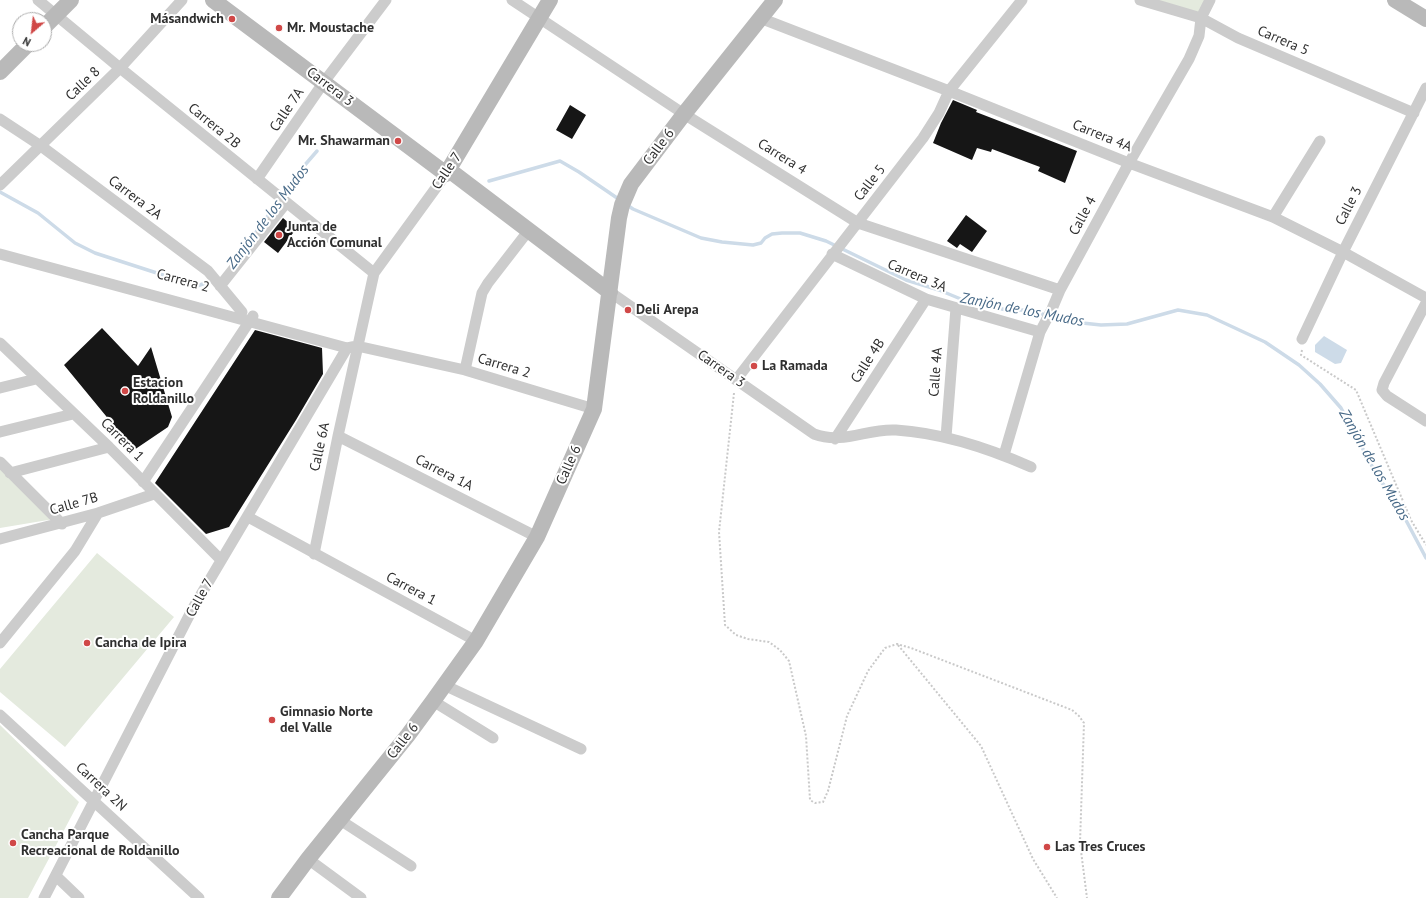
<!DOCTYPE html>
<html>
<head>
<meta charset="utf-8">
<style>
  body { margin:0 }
  #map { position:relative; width:1426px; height:898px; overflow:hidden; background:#fff; font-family:"PT Sans",sans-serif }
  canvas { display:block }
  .north { position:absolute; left:12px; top:12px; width:40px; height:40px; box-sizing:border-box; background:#fff; border:1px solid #acacac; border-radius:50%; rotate:208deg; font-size:11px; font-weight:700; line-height:16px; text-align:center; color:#2f2f2f }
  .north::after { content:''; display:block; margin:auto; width:14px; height:18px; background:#d04847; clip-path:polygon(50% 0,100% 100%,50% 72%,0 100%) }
</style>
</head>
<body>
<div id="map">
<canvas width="1426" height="898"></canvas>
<div class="north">N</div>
</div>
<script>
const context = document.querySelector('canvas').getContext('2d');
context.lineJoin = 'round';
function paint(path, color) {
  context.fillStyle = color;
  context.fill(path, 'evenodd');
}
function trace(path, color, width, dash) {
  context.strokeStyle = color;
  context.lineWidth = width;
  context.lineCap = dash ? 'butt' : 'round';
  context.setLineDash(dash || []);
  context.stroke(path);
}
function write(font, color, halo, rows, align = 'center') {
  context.font = font + ' "PT Sans",sans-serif';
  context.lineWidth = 4;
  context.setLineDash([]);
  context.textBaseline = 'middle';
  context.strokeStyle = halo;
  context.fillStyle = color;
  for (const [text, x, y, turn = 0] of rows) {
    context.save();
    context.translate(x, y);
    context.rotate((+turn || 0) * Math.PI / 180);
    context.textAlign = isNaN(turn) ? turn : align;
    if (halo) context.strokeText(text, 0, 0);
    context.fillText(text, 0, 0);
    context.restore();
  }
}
paint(new Path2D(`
  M1140,0h70l-9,18z
  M0,463l54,56 -54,9z
  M97,553l77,64 -109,130 -65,-55v-23z
  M0,725l79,77 -51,96h-28z`), '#e4eade');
paint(new Path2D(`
  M1324,336l23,14 -6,13 -6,1 -20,-12v-7z`), '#cddbe8');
trace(new Path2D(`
  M489,181l71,-20 19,11 41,28
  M0,192l38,21 37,30 20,10 102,33 17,-6
  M627,205l6,4 68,29 21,4 31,3 8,-2 4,-5 7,-4 10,-1h18l26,8 80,39 33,10 29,12 39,8h20l46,12 28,3 26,-1 51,-14 29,5 58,27 34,23 21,19 21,24 39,73 11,11 35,66
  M251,239l53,-73 13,-15`), '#cddbe8', 3.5);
paint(new Path2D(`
  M953,100l24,10 -1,2 101,39 -12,32 -27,-12 2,-4 -48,-18 -1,3 -14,-4 -5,12 -39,-17 8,-20z
  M570,105l16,10 -14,24 -16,-9z
  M966,215l21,16 -15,21 -12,-8 -3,4 -10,-7z
  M283,218l13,11 -18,24 -14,-11z
  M102,328l36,38 13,-19 21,70 -4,10 -34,23 -70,-85z
  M255,330l67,18 1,26 -27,46 -67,107 -23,7 -51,-51z`), '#161616');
trace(new Path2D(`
  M1302,350l-1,5 55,35 55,130 15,25
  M734,393l-15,139 6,93 11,10 12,4 21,3 11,8 9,11 17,75 4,64 5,3 8,-1 5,-11 19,-75 21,-45 17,-23 12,-4 14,4 161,62 7,6 5,7 -4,120 7,55
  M898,645l83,101 52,113 24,39`), '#c9c9c9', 2, [2, 2]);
trace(new Path2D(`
  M38,0l82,68 254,205
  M512,0l172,114 174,109 202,67
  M1140,0l61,18 37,20 176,75
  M760,18l189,73 180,72 144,54 70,35 83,46
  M0,119l41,27 167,125 34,41
  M257,179l67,-97 62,-82
  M0,185l120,-117 62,-68
  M1273,217l47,-76
  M0,254l347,94 10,-2 108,24 129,39
  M832,254l94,45 114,33
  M220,286l66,-83
  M610,292l204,142c30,11 53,-6 82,-4 47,3 92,18 135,37
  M1426,303l-42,80 -2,7 5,6 39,25
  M1302,339l41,-87 83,-164
  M0,343l109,104 112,113
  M465,370l17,-77 6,-10 41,-53
  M736,380l187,-242 16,-25 10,-22 73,-91
  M0,388l36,-9
  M0,432l73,-18
  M338,436l199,101
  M946,437l10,-129
  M835,439l91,-140
  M1004,455l36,-123 12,-23 8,-19 69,-127 60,-104 10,-23 2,-18 9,-18
  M0,462l62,62
  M10,473l99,-26
  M143,482l110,-166
  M248,517l228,124
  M0,539l98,-26 56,-19
  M314,554l24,-118 36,-163 72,-99
  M0,643l75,-92 23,-38
  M444,685l137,64
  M433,701l60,37
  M0,715l199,183
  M340,820l71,46
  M308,859l53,39
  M56,876l23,22
  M44,898l149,-290 154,-260`), '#ccc', 11);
trace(new Path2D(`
  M213,0l233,174 104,-174
  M1395,0l31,19
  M44,27l27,-27
  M0,72l28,-28
  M449,170l161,122
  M279,898l29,-39 100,-124 25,-34 43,-60 61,-104 57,-128 25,-191 3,-13 9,-21 53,-70 91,-114`), '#b9b9b9', 16);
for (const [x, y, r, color] of [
  [232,19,4,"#d04847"],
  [279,28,4,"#d04847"],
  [398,141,4,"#d04847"],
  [279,235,4,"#d04847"],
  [628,310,4,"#d04847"],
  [754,366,4,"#d04847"],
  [125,391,4,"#d04847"],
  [87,643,4,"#d04847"],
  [272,720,4,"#d04847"],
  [13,843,4,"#d04847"],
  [1047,847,4,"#d04847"]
]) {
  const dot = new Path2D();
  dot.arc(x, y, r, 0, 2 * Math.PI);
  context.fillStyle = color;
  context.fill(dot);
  trace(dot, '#fff', 1.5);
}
write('bold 14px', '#2f2f2f', '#fff', [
  ["Másandwich",224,19,"right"],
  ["Mr. Moustache",287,28],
  ["Mr. Shawarman",390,141,"right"],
  ["Junta de",287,227],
  ["Acción Comunal",287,243],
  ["Deli Arepa",636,310],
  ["La Ramada",762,366],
  ["Estacion",133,383],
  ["Roldanillo",133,399],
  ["Cancha de Ipira",95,643],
  ["Gimnasio Norte",280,712],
  ["del Valle",280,728],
  ["Cancha Parque",21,835],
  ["Recreacional de Roldanillo",21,851],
  ["Las Tres Cruces",1055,847]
], 'left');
write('14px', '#2f2f2f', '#fff', [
  ["Carrera 5",1283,41,23],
  ["Calle 8",83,84,-44],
  ["Carrera 3",330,87,37],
  ["Calle 7A",287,110,-56],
  ["Carrera 2B",214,126,39],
  ["Carrera 4A",1102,136,22],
  ["Calle 6",659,147,-53],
  ["Carrera 4",782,157,32],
  ["Calle 7",447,171,-56],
  ["Calle 5",870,183,-52],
  ["Carrera 2A",135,198,37],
  ["Calle 3",1349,206,-63],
  ["Calle 4",1083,216,-62],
  ["Carrera 3A",917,276,23],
  ["Carrera 2",183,281,15],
  ["Calle 4B",868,361,-57],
  ["Carrera 2",504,366,17],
  ["Carrera 3",721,369,35],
  ["Calle 4A",936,372,-86],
  ["Carrera 1",122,440,45],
  ["Calle 6A",320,447,-78],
  ["Calle 6",569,465,-66],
  ["Carrera 1A",444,473,27],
  ["Calle 7B",74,504,-16],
  ["Carrera 1",411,589,28],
  ["Calle 7",200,598,-61],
  ["Calle 6",403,741,-52],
  ["Carrera 2N",101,787,43]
]);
write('italic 15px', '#476987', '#fff', [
  ["Zanjón de los Mudos",268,217,-53],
  ["Zanjón de los Mudos",1022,310,11],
  ["Zanjón de los Mudos",1374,465,60]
]);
</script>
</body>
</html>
